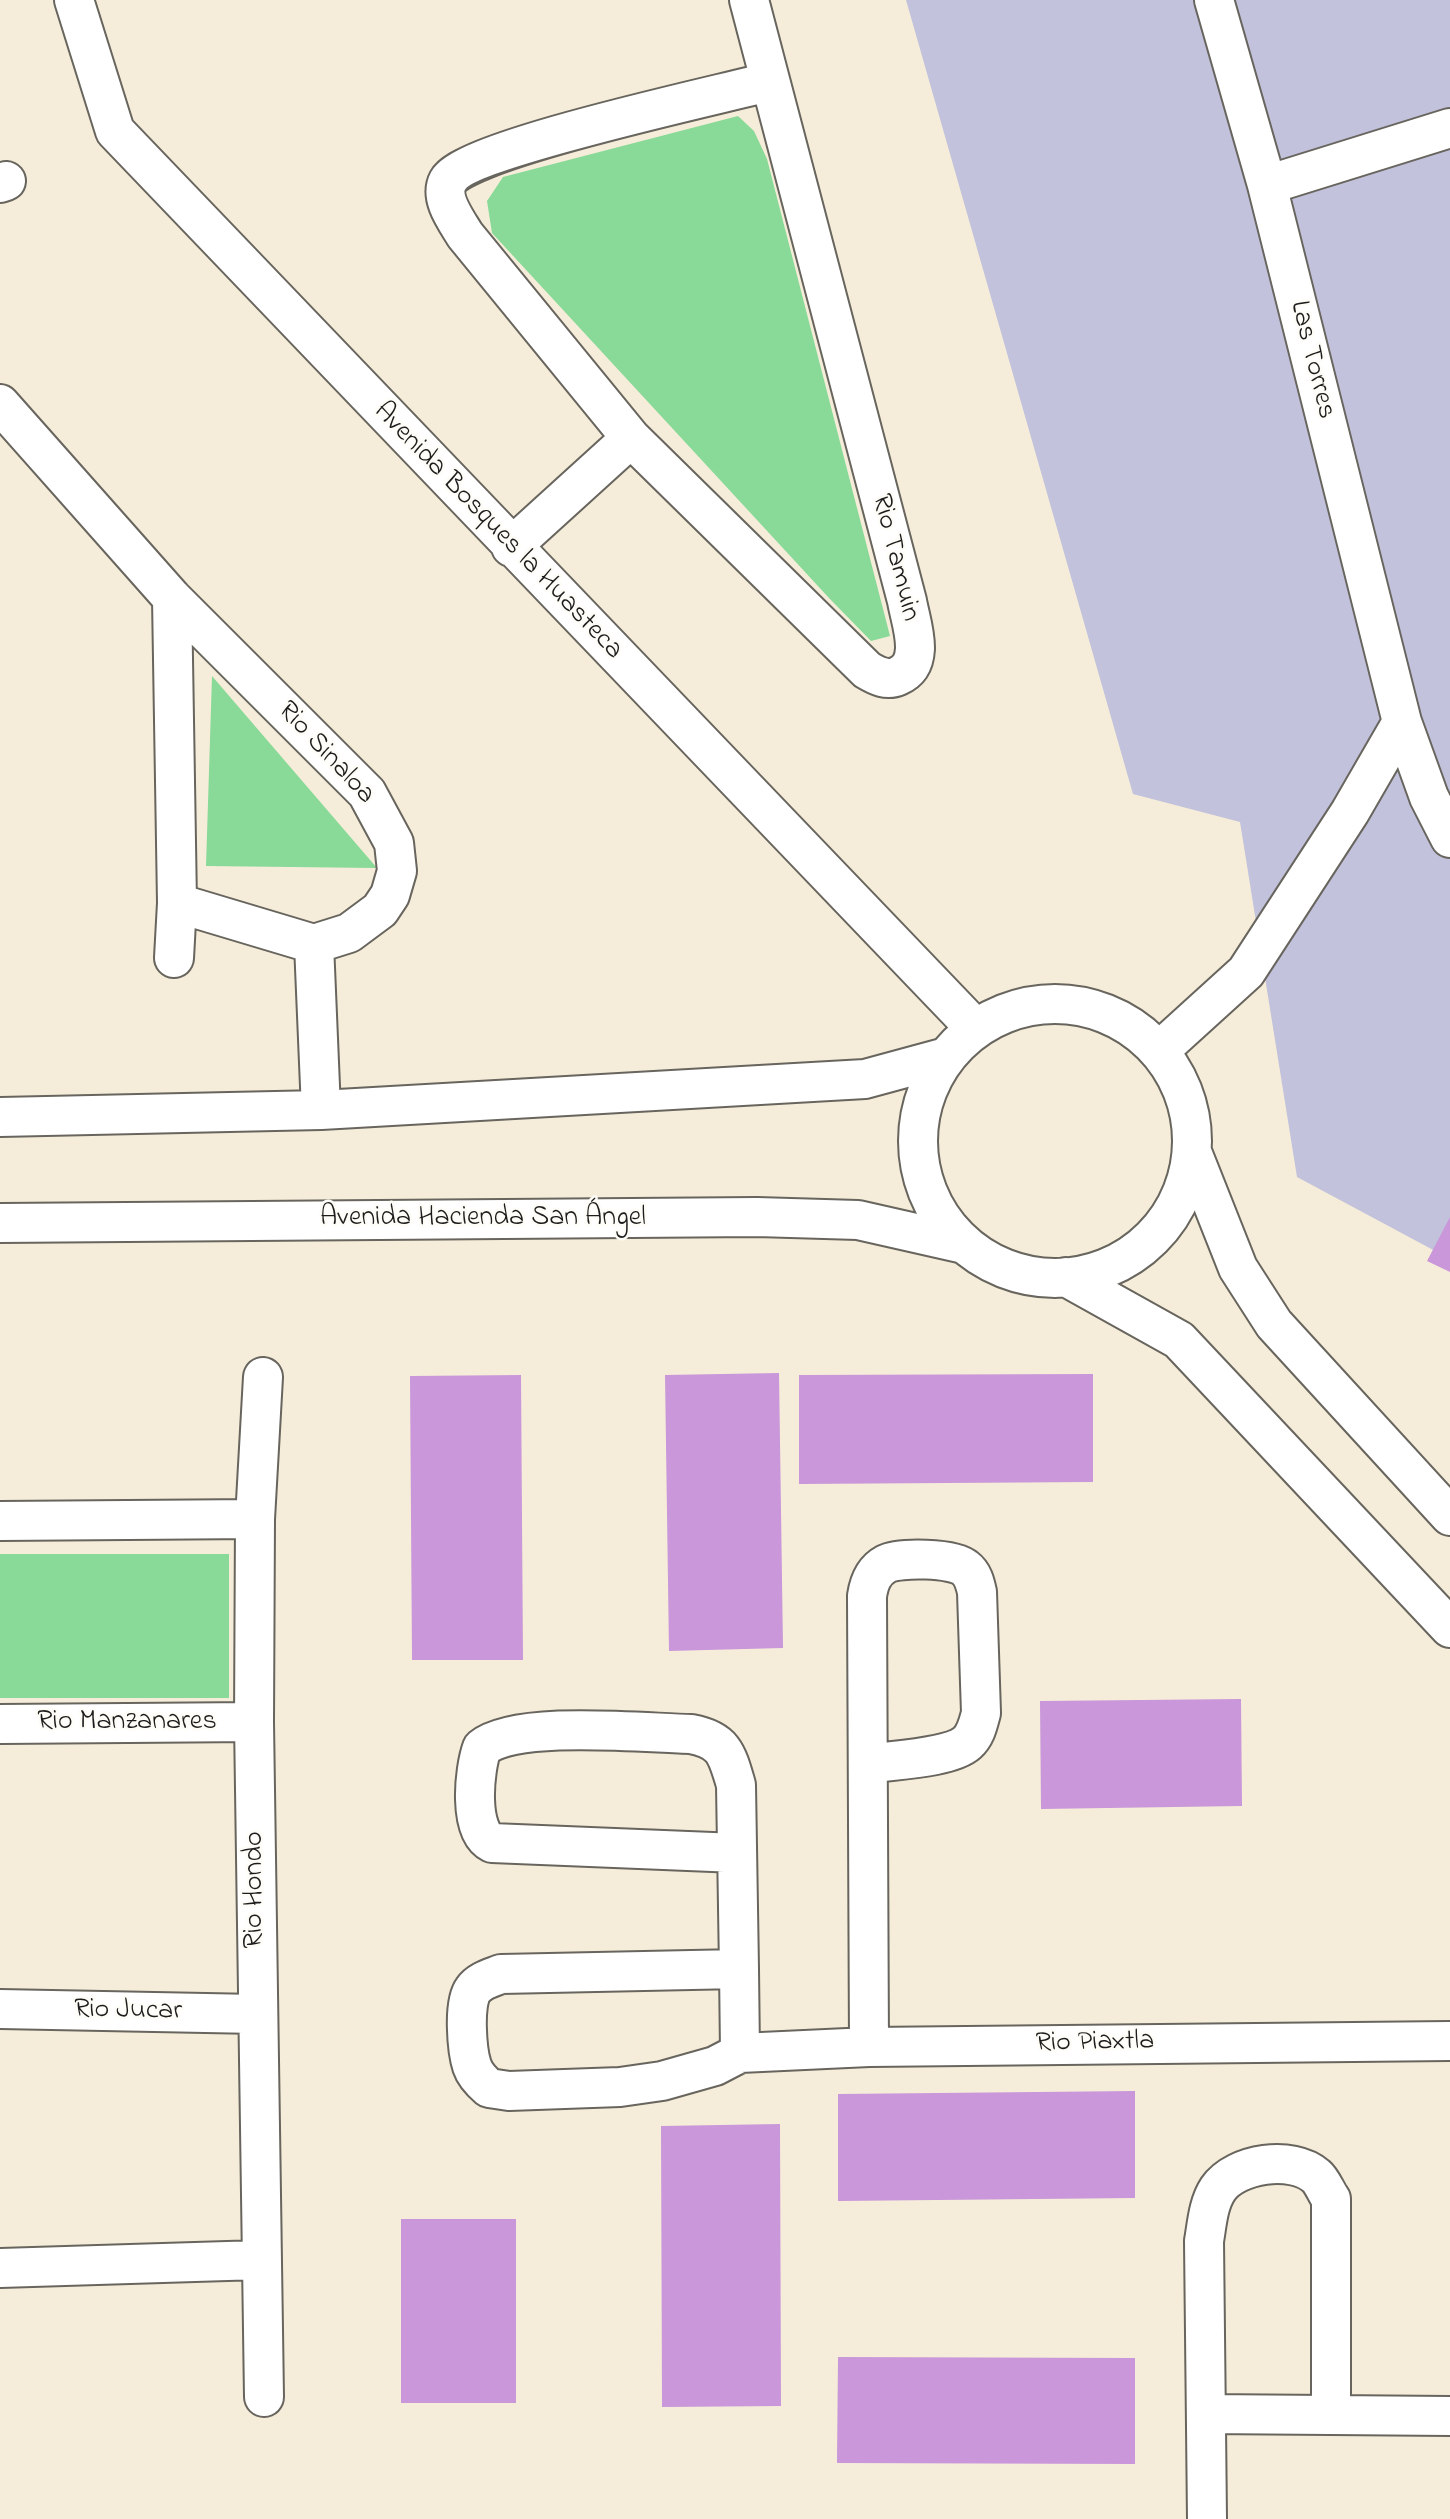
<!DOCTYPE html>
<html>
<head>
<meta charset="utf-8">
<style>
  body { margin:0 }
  canvas { display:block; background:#f5edd9 }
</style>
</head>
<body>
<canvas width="1450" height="2519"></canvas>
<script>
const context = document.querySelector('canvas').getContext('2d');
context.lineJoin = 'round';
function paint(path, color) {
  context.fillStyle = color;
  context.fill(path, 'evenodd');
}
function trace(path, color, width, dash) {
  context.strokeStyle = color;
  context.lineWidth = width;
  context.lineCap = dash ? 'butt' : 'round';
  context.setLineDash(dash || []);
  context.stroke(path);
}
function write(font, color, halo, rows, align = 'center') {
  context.font = font + ' "Indie Flower",sans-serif';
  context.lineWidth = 5;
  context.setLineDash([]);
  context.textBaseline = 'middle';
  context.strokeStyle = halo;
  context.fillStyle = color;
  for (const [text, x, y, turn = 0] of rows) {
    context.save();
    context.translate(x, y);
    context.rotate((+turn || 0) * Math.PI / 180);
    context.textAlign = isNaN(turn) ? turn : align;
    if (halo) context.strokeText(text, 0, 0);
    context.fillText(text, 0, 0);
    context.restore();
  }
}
paint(new Path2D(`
  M906,0h544v1259l-153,-82 -57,-355 -107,-28z`), '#c2c2dc');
paint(new Path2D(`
  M738,116l16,15 13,28 123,477 -19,5 -42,-43 -337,-365 -5,-32 16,-24z
  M212,676l165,192 -171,-2z
  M0,1554h229v144h-229z`), '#89d998');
paint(new Path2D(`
  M1450,1217v55l-23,-11z
  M779,1373l4,275 -114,3 -4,-276z
  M1093,1374v108l-294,2v-109z
  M521,1375l2,285h-111l-2,-284z
  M1241,1699l1,107 -201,3 -1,-108z
  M1135,2091v107l-297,3v-107z
  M780,2124l1,282 -119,1 -1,-281z
  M401,2219h115v184h-115z
  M838,2357l297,1v106l-298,-1z`), '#c997da');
const minor = new Path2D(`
  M74,0l41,131 861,898
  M749,0l158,601c4,23 20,62 -9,75 -11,5 -21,0 -31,-6l-236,-232 -166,-203c-9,-15 -26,-37 -17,-54 17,-32 272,-86 320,-99
  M1214,0l53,185 135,537 27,75 21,41
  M0,183l6,-2
  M1267,185l183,-57
  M0,404l172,194 195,195 27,50 3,28 -7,24 -10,15 -31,23 -35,11 -137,-41
  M511,547l120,-109
  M172,598l5,305 -3,55
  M314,944l7,166
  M918 1141a137 137 0 1 1 274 0a137 137 0 1 1-274 0Z
  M1159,1051l87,-79 104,-160 52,-90
  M0,1117l321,-7 544,-31 81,-22
  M1192,1152l46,116 36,56 176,192
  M0,1223l757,-6 101,3 106,24
  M1066,1277l113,63 271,288
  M263,1377l-8,142 -1,203 10,675
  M0,1521l255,-2
  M0,1724l254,-2
  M869,1764c24,-4 81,-6 98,-21 9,-8 11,-19 14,-30l-4,-121c-2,-9 -4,-18 -12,-24 -11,-10 -66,-11 -79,-4 -13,7 -17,19 -19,32l2,451
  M737,1853l-245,-10c-24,-12 -18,-73 -10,-95 34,-28 161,-15 209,-14 33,6 36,20 45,51l3,184
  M0,2009l257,5
  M740,2053l-1,-84 -238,5c-10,4 -22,7 -28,16 -10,13 -6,61 -1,76 3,9 10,16 17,22l20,3 111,-4 42,-6 53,-15 25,-13 129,-6 581,-6
  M0,2268l260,-8
  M1206,2414l125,1
  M1207,2519l-3,-278c3,-17 4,-37 14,-52 18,-26 74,-34 98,-13 6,5 10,16 15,23v216l119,1`);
trace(minor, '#68655e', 42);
trace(minor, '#fff', 38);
write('28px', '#1c1c1c', '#fdfcf7', [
  ["Las Torres",1311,360,76],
  ["Avenida Bosques la Huasteca",497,532,46],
  ["Rio Tamuin",894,558,76],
  ["Rio Sinaloa",325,754,47],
  ["Avenida Hacienda San Ángel",483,1219],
  ["Rio Manzanares",127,1723],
  ["Rio Hondo",256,1890,-90],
  ["Rio Jucar",128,2012,1],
  ["Rio Piaxtla",1095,2044,-1]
]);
</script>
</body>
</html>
